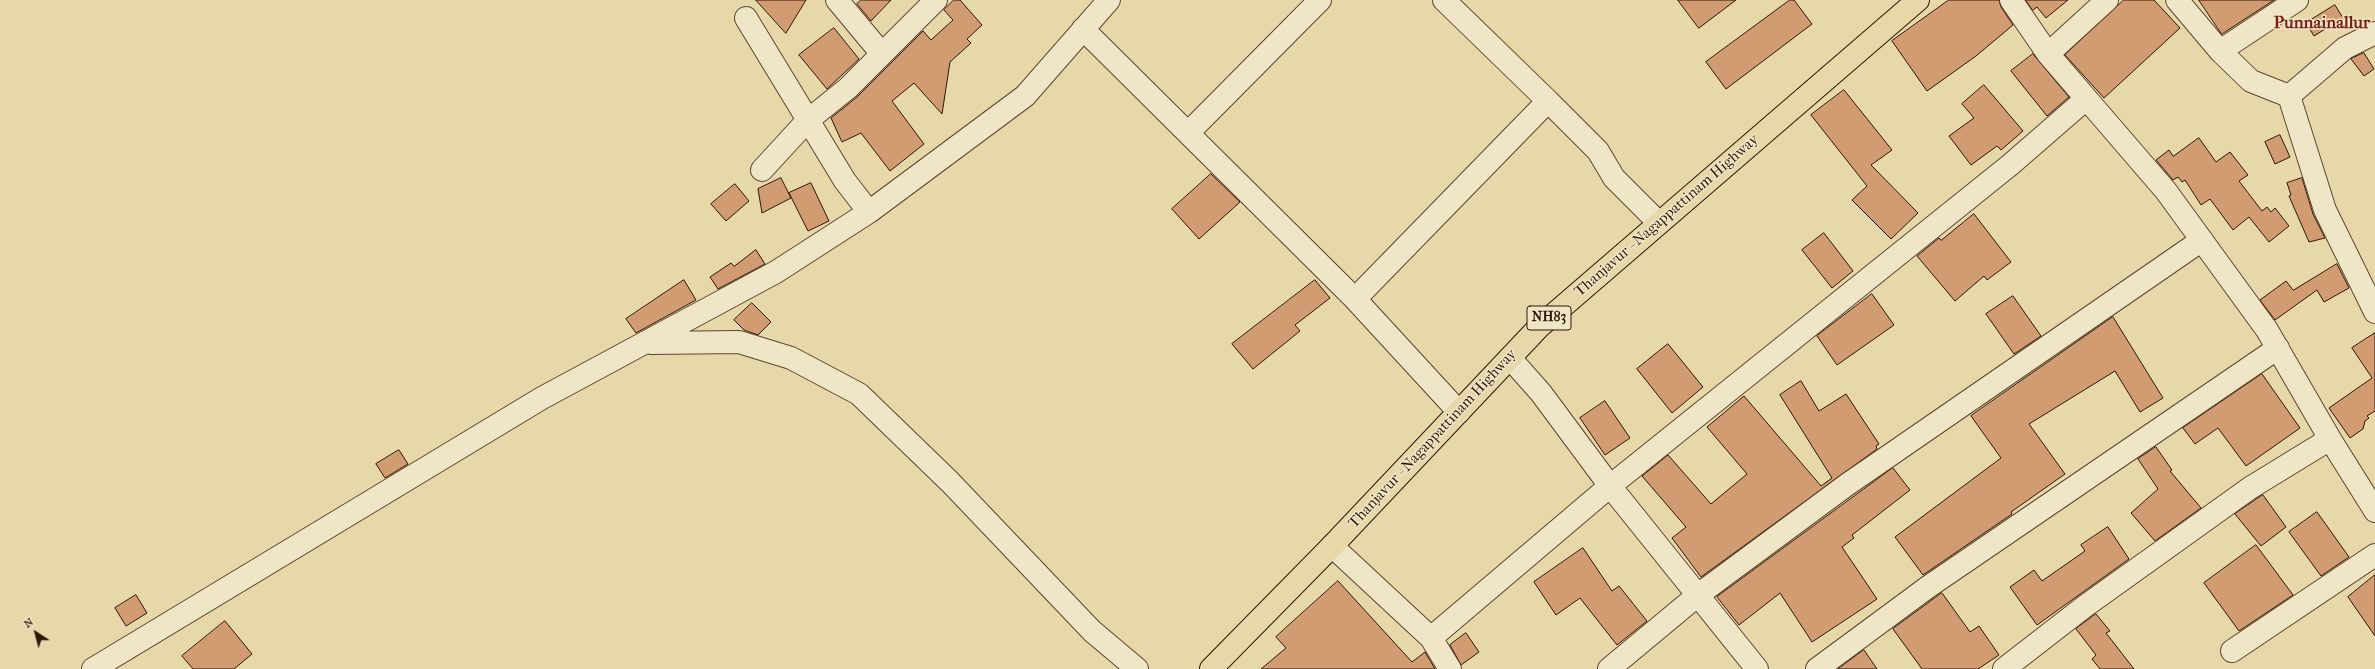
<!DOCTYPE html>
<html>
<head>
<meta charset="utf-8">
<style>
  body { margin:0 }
  #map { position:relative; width:2375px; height:669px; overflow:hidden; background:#e6d8a9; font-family:"IM FELL French Canon",serif }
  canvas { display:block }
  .north { position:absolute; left:16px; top:613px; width:40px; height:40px; -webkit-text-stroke:3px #efe6c7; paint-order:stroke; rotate:324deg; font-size:11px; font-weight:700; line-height:16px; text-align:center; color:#311505 }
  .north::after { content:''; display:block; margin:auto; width:14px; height:18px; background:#311505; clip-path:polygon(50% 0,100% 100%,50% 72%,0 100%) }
</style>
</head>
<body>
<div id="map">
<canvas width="2375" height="669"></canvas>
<div class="north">N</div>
</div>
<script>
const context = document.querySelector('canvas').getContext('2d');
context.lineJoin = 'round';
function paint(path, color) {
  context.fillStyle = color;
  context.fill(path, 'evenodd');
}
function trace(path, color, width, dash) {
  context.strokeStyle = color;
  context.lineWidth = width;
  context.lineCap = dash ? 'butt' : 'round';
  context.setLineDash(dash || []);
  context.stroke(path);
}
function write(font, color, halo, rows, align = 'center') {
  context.font = font + ' "IM FELL French Canon",serif';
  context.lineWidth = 3;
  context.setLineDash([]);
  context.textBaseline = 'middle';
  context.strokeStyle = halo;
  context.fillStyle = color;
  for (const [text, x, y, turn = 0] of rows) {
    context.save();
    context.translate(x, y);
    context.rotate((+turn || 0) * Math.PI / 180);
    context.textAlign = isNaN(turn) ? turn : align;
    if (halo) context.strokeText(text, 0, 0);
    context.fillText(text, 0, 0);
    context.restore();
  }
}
const building = new Path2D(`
  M756,0h50l-20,33z
  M861,0h30l-20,21 -14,-17z
  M954,0h6l22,25 -15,14 4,4 -21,19 -8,52 -28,-31 -22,18 32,43 -34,27 -29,-38 -19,9 -11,-24 26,-21 66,-66 8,9 22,-20 -9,-10z
  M1678,0h58l-37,28z
  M1790,0h4l18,24 -86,65 -20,-27z
  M1949,0h50l2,7 12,18 -37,31 -49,35 -35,-50z
  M2026,0h42l-22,18 -9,-11 -4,3z
  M2124,0h30l26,28 -76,70 -39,-43z
  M2199,0h75l-52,34z
  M2335,5l8,13 -29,18 -8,-13z
  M834,28l25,31 -32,30 -28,-34z
  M2364,53l10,16 -10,7 -13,-17z
  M2033,54l36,43 -22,19 -36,-45z
  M1984,85l39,46 -22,19 -4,-4 -26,19 -22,-29 25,-18 -12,-14z
  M1844,90l48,60 -21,15 47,48 -27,26 -39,-39 15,-14 -56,-71z
  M2280,135l10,22 -15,7 -10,-22z
  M2199,138l17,24 14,-10 18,23 -9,6 23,30 5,-4 4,5 4,-4 14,18 -20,16 -20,-25 -16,13 -23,-31 -9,6 -16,-25 -3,2 -4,-5 -5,3 -17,-20 13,-10 4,6z
  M1211,174l29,28 -41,37 -27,-30z
  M781,178l10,20 -29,15 -4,-24z
  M2302,178l11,36 12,24 -16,4 -20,-46 2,-1 -4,-12z
  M811,183l18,38 -21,10 -19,-38z
  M735,184l14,17 -23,20 -15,-17z
  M1974,214l37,48 -24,18 -3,-4 -29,25 -38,-45 22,-18 2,2z
  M1824,233l29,38 -21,17 -30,-38z
  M756,250l9,14 -47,25 -8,-12 21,-14 3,3z
  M2337,264l12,24 -25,14 -7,-12 -42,30 -15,-20 26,-19 7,9z
  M684,280l12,20 -60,33 -10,-14z
  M1315,280l15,18 -35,27 5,6 -47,38 -21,-25z
  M1872,294l22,31 -57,40 -20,-29z
  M2013,296l28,40 -27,18 -28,-40z
  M752,303l19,19 -13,13 -14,-5 -10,-10z
  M2113,317l50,81 -23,14 -25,-41 -86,53 36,50 -54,38 1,2 -89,61 -28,-38 106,-79 -30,-42z
  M2375,333v78l-8,5 2,2 -4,3 -2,8 -13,9 -21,-30 43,-30 -20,-30z
  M1668,344l35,43 -31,26 -35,-44z
  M2262,374l38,54 -54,38 -28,-38 -23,16 -12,-16z
  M1801,381l18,30 27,-17 33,50 -3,2 1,3 -176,128 -29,-39 14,-11 -44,-51 26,-21 43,49 36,-30 -40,-47 37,-31 77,90 11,-8 -52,-83z
  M1605,401l25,37 -25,17 -25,-37z
  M2156,447l16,23 -2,1 31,37 -46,33 -24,-28 27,-24 -20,-30z
  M399,450l9,14 -23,14 -9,-14z
  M1893,468l17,22 -58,45 2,3 -12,9 35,52 -65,43 -32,-49 -41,32 -22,-28z
  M2263,495l23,32 -25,19 -26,-32z
  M2317,512l32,45 -28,19 -32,-44z
  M2108,527l21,32 -92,66 -27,-38 24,-17 8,11 43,-30 -4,-6z
  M2256,545l37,50 -54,36 -35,-48z
  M1583,548l29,43 7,-5 28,35 -30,24 -37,-47 -24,17 -22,-33z
  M2375,575v61l-27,-39z
  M1338,581l74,81 13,-10 10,17h-174l25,-21 -10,-11z
  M1942,593l28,39 9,-6 20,29 -21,14h-56l-29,-40z
  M136,595l11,18 -21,13 -11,-18z
  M2096,614l14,17 -4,2 28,36h-34l-8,-10 4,-4 -20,-26z
  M225,621l27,33 -18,15h-41l-11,-13z
  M1466,633l13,19 -18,13 -11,-20z
  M1864,650l13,19h-39z`);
paint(building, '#d19c72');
trace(building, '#311505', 1);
const minor = new Path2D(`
  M837,0l45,54
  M2011,0l37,54 118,137 101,139 63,109 45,72
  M2177,0l43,51 31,30 38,15
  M746,18l99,163 24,31
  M1083,29l272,270 104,113
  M2375,33l-30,15 -56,48 36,114 50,102
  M2220,51l77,-51
  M2048,54l59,-54
  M1548,101l50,50 16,27 45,45
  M1188,133l132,-133
  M762,170l45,-49 41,-33 88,-88
  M1355,299l193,-198 -104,-101
  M651,343l88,-1 52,16 68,36 91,88 142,149 45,38
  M1510,358l31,35 69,93 147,183
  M1332,546l99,92 19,31
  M1431,638l179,-152 400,-321 76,-66
  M2232,651l143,-96
  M93,669l449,-271 234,-126 93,-60 156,-116 84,-96
  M1609,669l89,-74 150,-111 354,-244
  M1817,669l111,-82 350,-239
  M2004,669l80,-62 166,-119 80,-49`);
const highway = new Path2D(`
  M1211,669l121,-123 207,-219 379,-327`);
trace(minor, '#5e462e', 24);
trace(highway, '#311505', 24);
trace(minor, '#efe6c7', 22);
trace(highway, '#e6d8a9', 22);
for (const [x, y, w] of [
  [1549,318,44]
]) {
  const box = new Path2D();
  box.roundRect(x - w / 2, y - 12, w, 24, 3);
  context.fillStyle = '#efe6c7';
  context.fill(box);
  trace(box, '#311505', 1);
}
write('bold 14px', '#311505', null, [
  ["NH83",1549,318]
]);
write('15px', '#311505', '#efe6c7', [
  ["Thanjavur - Nagappattinam Highway",1667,216,-41],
  ["Thanjavur - Nagappattinam Highway",1433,439,-47]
]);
write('bold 17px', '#7a1f14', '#efe6c7', [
  ["Punnainallur",2322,24]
]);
</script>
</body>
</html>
